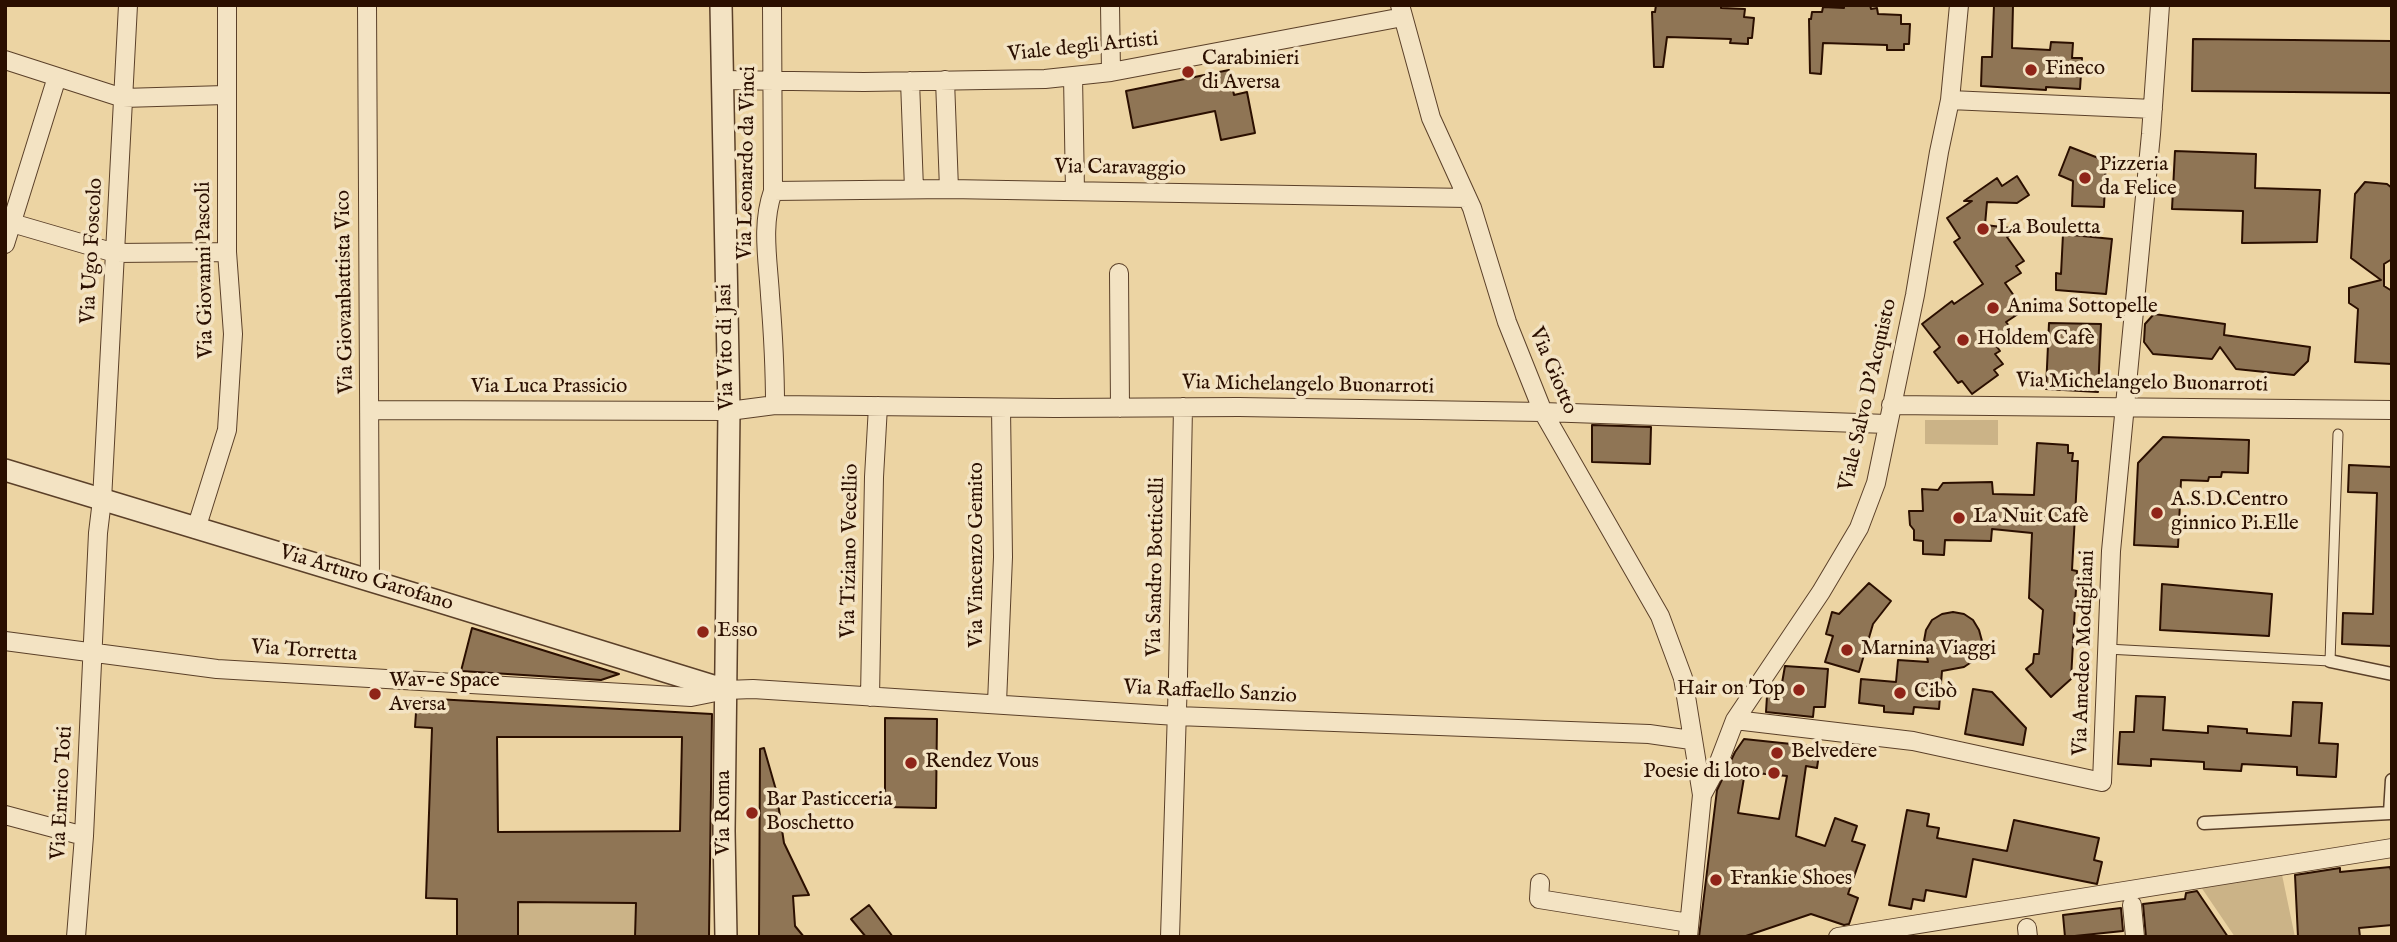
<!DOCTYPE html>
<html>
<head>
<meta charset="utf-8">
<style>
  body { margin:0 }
  #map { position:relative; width:2397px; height:942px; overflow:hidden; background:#ecd4a3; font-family:"IM FELL English",serif }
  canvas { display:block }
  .frame { position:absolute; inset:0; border:7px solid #2b0f00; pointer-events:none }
</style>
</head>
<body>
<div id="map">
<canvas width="2397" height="942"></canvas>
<div class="frame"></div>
</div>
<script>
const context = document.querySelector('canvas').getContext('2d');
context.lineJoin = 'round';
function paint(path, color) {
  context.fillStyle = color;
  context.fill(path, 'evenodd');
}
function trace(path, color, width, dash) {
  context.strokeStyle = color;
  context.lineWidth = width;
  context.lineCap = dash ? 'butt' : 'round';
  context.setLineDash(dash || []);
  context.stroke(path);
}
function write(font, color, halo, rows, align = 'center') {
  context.font = font + ' "IM FELL English",serif';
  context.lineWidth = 7;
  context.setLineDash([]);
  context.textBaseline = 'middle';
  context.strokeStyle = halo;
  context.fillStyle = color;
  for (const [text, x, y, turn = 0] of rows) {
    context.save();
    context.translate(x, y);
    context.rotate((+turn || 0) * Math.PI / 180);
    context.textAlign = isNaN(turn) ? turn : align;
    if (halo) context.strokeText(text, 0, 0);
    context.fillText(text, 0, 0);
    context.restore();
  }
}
paint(new Path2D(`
  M1925,420h73v25l-73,-1z
  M2281,870l14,67h-60l-34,-50z
  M518,902l118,1 -1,34h-117z`), '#cbb387');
const building = new Path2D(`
  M1656,5h65v3l24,1 -1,8 10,1 -2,20h-4v6l-18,-1 1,-4 -64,-2 -4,30h-9l-2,-55h3z
  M1844,5h26l1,4 6,-1 1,6 23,1v9h9l-1,20h-5v6h-17v-5l-64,-2 -2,31 -11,-1 -1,-54h2l1,-7h10l1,-5 21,1z
  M1994,5h19l-1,43 38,2 1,-8 22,1 -1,15h10l-2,31 -34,-2v3l-65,-4 1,-29h10z
  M2193,39l199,2v52l-200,-2z
  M1229,70l5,25 13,-3 8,41 -34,7 -6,-29 -82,17 -7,-37z
  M2070,147l36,14 -2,46 -32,-1 1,-25 -14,-6z
  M2175,151l81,3 -1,34 65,2 -3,52 -75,1 1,-32 -71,-2z
  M2017,176l12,19 -12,8 -30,-1 -2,23 34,4 -12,8 17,24 -8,5 5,7 -16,10 19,27 -18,12 4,5 -18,13 8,11 -5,3 8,10 -9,6 4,5 -26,19 -10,-13 -4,2 -24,-31 6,-5 -18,-23 30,-23 2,3 29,-20 -29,-42 6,-4 -13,-20 25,-17h-8l33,-23 5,8z
  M2365,182l22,2 5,4v71l-8,5v22l8,5v73l-37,-2 3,-53 -9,-6v-15l32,-8 -30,-22 4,-64z
  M2063,234l49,5 -6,55 -50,-4v-17l5,1z
  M2154,314l71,10 -1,11 86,12 -2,14 -14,14 -58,-6 -16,-22 -8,12 -59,-5 -9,-12 1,-18z
  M2049,323l52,1 -3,68 -52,-3z
  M1592,425l59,2 -1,37 -58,-2z
  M2163,437l86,3 -1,33 -26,-1 -1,5h-12l-1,4 -27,-1 -3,67 -44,-2 4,-82z
  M2037,443l31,2v8h5l-1,8h6l-6,109 5,1 -6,108 -20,18 -25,-28 7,-6 1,-9h5l4,-44 -14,-12 3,-65 -40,-4 -1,12 -46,-1 -1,15 -21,-1v-13l-9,-1v-10l-4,-5 -1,-14h14l-1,-22 16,1 5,-7 49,-1 1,12 41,1z
  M2349,465l43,2v179l-50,-2 1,-31 30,1 4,-121 -29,-1z
  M1869,583l22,18 -18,23 -14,48 -34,-10 8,-26 -7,-2 6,-22 7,2z
  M2162,584l110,10 -3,42 -109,-6z
  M1953,612l11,2 9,6 6,10 3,11 -2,11 -7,9 -9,6 -22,4 -3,38 -25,-2 -1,7 -29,-2v-6l-25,-3 2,-24 35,3 2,-22 30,2 -4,-21 2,-11 6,-10 10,-6z
  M472,628l147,46 -18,6 -140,-9z
  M1785,666l43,3 -3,38h-11l-1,10 -47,-5 1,-16h5l2,-13h8z
  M1973,689l19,3 34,36 -3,17 -58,-11z
  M2136,696l29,1 -2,33 45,3v-7l39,3v4l44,3 2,-34 29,1 -3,40 19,1 -2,33 -39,-2v-8l-55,-3 -1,7 -37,-2v-7l-53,-3v7l-33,-2 2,-32h14z
  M417,698l295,16 -3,223h-74l1,-34 -118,-1v35h-61v-38l-31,-1 6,-170 -17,-1zM497,737h185l-2,94 -182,1z
  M885,718l52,1 -1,89 -51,-1z
  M1744,739l76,8 -3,21 -11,-2 -10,70 29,10 10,-28 22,8 -5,15 13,4 -17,49 10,4 -9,26 -5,1 -33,-11 -68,23h-44l18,-147 18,-38zM1745,772l42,4 -8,43 -41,-6z
  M764,748l12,42 8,53 25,52 -16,1 2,30 9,11h-45l1,-188z
  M1907,810l22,4 -2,12 12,2 -2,10 70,13 7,-31 85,18 -5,22 8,2 -5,22 -124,-25 -7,38 -40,-7 -2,11 -11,-2 -2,10 -22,-4z
  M2390,867l2,7v51l-33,3 1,9h-62l-3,-62 45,-7v4z
  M2197,891l31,46h-82l-3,-33 42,-5 1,-6z
  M869,905l24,32h-27l-15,-18z
  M2121,908l2,23 -58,6 -2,-22z`);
paint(building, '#8f7555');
trace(building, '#2b0f00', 2);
const service = new Path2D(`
  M2107,649l223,12 8,-227`);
const pedestrian = new Path2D(`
  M2330,661l62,13
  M2204,823l186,-10 2,-33`);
const minor = new Path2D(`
  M367,5l3,574
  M772,5l1,186c-12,34 -5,69 -3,104 3,37 5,73 5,110
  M1110,5l1,67
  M1400,5l31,113 41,90 35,114 36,90 117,204 23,62 19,117 -14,142
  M5,60l118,38 102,-3
  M1073,76l2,115
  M721,80l143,2 181,-3 66,-7 292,-55
  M945,80l4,109
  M910,81l4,108
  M1950,100l203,9
  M773,191l176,-2 518,9
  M5,221l110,32 112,-1
  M5,244l52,-167
  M1119,273l1,135
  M1891,405l501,5
  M370,410l359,1 46,-6 280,3 184,-1 304,5 344,12
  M196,529l31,-99 6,-96 -6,-82v-247
  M5,641l212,28 474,28 35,-7 27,-1 424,27 472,18 42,6
  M870,697l4,-220 4,-71
  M997,703l6,-146 -2,-149
  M1735,720l178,21 189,41 9,-231 40,-417 9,-129
  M1702,795l15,-28 18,-47 86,-128 38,-64 17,-45 39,-188 24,-143 11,-52 9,-95
  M5,815l79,21
  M1540,883l-1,16 150,24
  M2132,905l3,32
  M2027,928l1,9
  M76,937l8,-101 14,-303 4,-33 26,-495
  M1170,937l8,-260 5,-270
  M1838,937l554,-89`);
const tertiary = new Path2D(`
  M721,5l8,406 -5,420 2,106
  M5,470c241,73 481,145 721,220`);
trace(service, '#5b4029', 11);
trace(pedestrian, '#5b4029', 15);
trace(minor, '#5b4029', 20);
trace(tertiary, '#5b4029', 24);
trace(service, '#f3e3c3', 9);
trace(pedestrian, '#f3e3c3', 12);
trace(minor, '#f3e3c3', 18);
trace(tertiary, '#f3e3c3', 21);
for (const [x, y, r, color] of [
  [2031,70,7,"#8f2418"],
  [1188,72,7,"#8f2418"],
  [2085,178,7,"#8f2418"],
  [1983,229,7,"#8f2418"],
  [1993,308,7,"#8f2418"],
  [1963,340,7,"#8f2418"],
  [2157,513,7,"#8f2418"],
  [1959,518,7,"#8f2418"],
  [703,632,7,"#8f2418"],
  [1847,650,7,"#8f2418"],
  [1799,690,7,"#8f2418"],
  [1900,693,7,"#8f2418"],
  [375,694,7,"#8f2418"],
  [1777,753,7,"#8f2418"],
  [911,763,7,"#8f2418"],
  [1774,773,7,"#8f2418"],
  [752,813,7,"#8f2418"],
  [1716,880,7,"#8f2418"]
]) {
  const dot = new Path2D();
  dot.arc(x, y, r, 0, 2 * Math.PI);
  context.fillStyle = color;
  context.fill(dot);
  trace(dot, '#f3e3c3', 2.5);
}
write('21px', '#2b0f00', '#f3e3c3', [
  ["Viale degli Artisti",1083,48,-6],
  ["Via Leonardo da Vinci",748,163,-89],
  ["Via Caravaggio",1120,169,1],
  ["Via Ugo Foscolo",93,251,-87],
  ["Via Giovanni Pascoli",206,270,-91],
  ["Via Giovanbattista Vico",346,292,-91],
  ["Via Vito di Jasi",727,347,-91],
  ["Via Giotto",1552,371,67],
  ["Via Michelangelo Buonarroti",2142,384,1],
  ["Via Michelangelo Buonarroti",1308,386,1],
  ["Via Luca Prassicio",549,388],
  ["Viale Salvo D'Acquisto",1869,395,-77],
  ["Via Tiziano Vecellio",851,551,-89],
  ["Via Vincenzo Gemito",978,555,-90],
  ["Via Sandro Botticelli",1157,567,-89],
  ["Via Arturo Garofano",366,579,17],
  ["Via Torretta",304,652,4],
  ["Via Amedeo Modigliani",2085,653,-88],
  ["Via Raffaello Sanzio",1210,693,3],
  ["Via Enrico Toti",63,793,-87],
  ["Via Roma",725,813,-90]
]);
write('21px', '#2b0f00', '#f3e3c3', [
  ["Carabinieri",1202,60],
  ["di Aversa",1202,84],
  ["Fineco",2045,70],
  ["Pizzeria",2099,166],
  ["da Felice",2099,190],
  ["La Bouletta",1997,229],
  ["Anima Sottopelle",2007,308],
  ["Holdem Cafè",1977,340],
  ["A.S.D.Centro",2171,501],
  ["ginnico Pi.Elle",2171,525],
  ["La Nuit Cafè",1973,518],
  ["Esso",717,632],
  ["Marnina Viaggi",1861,650],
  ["Wav-e Space",389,682],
  ["Aversa",389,706],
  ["Hair on Top",1785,690,"right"],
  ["Cibò",1914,693],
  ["Belvedere",1791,753],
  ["Rendez Vous",925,763],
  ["Poesie di loto",1760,773,"right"],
  ["Bar Pasticceria",766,801],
  ["Boschetto",766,825],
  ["Frankie Shoes",1730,880]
], 'left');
</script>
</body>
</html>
